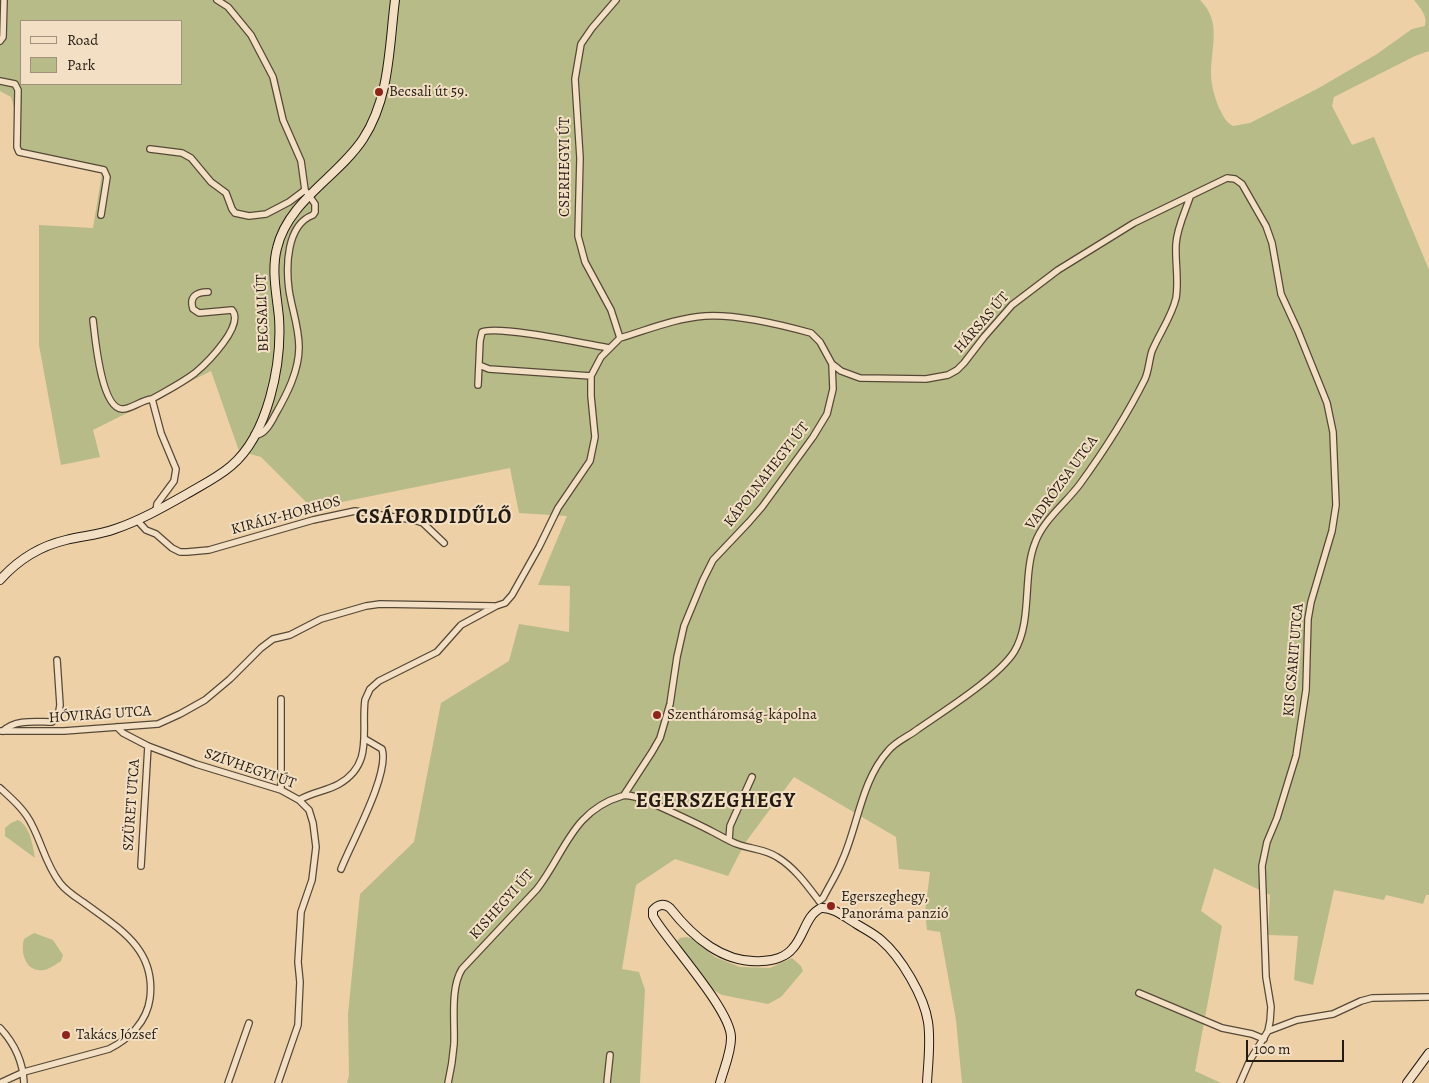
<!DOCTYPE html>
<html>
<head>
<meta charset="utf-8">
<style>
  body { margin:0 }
  #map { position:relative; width:1429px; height:1083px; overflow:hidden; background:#edd0a5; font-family:Alegreya,serif }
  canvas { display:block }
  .legend { position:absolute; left:20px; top:20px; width:162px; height:65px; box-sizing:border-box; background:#f3e0c4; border:1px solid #a0917d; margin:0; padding:6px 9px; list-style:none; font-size:15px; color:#231a12 }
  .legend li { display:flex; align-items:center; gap:10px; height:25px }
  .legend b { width:25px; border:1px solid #a0917d }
  .scale { position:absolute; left:1246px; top:1040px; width:98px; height:22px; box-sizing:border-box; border:2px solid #231a12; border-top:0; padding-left:6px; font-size:15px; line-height:18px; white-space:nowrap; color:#231a12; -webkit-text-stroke:4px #f3e0c4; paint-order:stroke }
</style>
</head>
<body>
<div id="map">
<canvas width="1429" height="1083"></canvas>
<ul class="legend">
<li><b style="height:6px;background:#f3e0c4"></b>Road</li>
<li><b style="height:14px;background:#b7bb87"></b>Park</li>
</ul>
<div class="scale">100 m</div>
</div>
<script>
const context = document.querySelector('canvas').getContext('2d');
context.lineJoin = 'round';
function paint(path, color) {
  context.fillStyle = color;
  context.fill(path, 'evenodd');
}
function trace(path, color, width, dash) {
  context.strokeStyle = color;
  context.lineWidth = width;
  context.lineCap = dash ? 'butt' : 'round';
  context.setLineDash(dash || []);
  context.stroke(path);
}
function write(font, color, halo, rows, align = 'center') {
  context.font = font + ' Alegreya,serif';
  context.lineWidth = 4;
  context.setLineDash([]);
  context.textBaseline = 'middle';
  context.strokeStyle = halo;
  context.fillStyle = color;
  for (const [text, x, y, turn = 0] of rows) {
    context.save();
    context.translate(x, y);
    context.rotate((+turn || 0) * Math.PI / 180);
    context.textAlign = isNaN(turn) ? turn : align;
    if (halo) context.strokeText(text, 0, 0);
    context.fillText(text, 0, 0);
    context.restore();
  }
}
paint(new Path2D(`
  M3,0h1197c22,22 11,46 11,74 0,11 4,24 8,34 4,7 6,14 14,18l17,-3 67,-34 60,-35 35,-25 13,-3c3,-10 -5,-18 -11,-26h15v51l-14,5 -81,41 -2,9 20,39 22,-8 55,133v625h-3l-3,9 -37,-9 -2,5 -50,-10 -21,95 -19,-5 4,-44 -30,-1 2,-40 -56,-27 -13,43 21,15 -27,145 26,12h-259l-6,-63 -16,-88 -13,-2 -2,-18 5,-40 -31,-3 -3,-32 -102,-60 -49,66 -17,33 -53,-17 -39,26 -14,84 17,3 6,18 -5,93h-293l2,-7 -1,-62 12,-120 54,-52 27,-139 68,-42 10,-37 50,8 1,-46 -32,-1 29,-69 -48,-3 -9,-45 -198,40 -51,-51 -22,-6 -28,-80 -118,59 7,27 -39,8 -22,-120v-120l54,3 9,-55 -86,-18 1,-38 -6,-20 -11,-6v-57zM21,21h160v63h-160z
  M18,820c12,6 15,26 17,38l-30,-22v-8l6,-5z
  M34,933l19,7 10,15 -2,6c-5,3 -11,8 -17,9 -18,3 -24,-17 -20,-31z
  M686,937l7,2 22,18 25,10 30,1 22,-10 9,8 2,5 -22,26 -13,7 -46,-9 -10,-6 -34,-42 -2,-5 4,-4z`), '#b7bb87');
const street = new Path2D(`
  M217,0l11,7 23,28 22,42 10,43 18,41 4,29 10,14v8l-2,3c-27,10 -27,52 -24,75 3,20 10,37 10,57 0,24 -12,47 -24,68 -4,8 -11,21 -21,20
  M616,0l-24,28 -11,16 -6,35 5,79 -2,78 7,26 26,48 9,28
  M0,41l3,-4 1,-37
  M0,81l15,3 3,6 -1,57 2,5 85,18 3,7 -6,38
  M150,149l32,4 9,5 20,24 15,11 6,16 3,4 14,3 17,-2 23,-12 16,-12
  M93,320c2,17 8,88 29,89 8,1 19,-9 30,-10l9,34 15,36 -2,12 -17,23 -1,7
  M832,364l9,7 19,7 66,1 22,-4 9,-5 7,-7 20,-26 28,-32 46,-35 76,-47 93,-45 8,1 7,5 24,42 6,17 9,51 17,37 29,72 6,29 3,73 -4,26 -21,71 -3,17 -2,71 -10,66 -19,62 -10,24 -5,24 4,111 5,30 -1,14 -2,10 -18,29 -10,23
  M479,365l10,4 102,7
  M478,385l2,-44 2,-9c17,-7 104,12 127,16
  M152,399c14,-8 30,-16 43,-26 12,-10 50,-48 37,-63l-33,3 -6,-4c-4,-12 3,-17 15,-17
  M137,520l9,10 10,4 16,14 8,4h7l22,-2 104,-30 42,-9 59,9 9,3 21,20
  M117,727l6,6 25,13 48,18 85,26 18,10 10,10 4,13 3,24 -4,33 -11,32 -3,50 2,20 -2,43 -20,58
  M0,731h64l94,-7 22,-10 25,-14 25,-21 31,-31 12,-9 17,-4 31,-16 45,-13 14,-2 114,2
  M3,731c13,-12 32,-9 49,-9l6,-5 2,-12 -3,-45
  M0,788c12,11 25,22 32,37 10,19 14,40 28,58 6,8 14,13 23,19 35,26 73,46 67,96 -3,24 -21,41 -41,51l-85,23 -24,11
  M281,790v-91
  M299,800c13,-8 28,-9 40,-16 35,-20 22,-53 26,-84l5,-11 9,-8 58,-29 24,-27 35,-19 9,-3 7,-8 27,-48 19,-39 32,-47 5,-24 -4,-41v-20l10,-19 19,-19c27,-8 56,-20 85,-22 30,-2 77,9 106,17l9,9 12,22 1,25 -6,25 -14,23 -51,70 -13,15 -36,38 -10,20 -19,46 -7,31 -7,47 -10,34 -8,14 -28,43
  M729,840l1,-14 22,-49
  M141,866l7,-120
  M341,869c10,-26 49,-95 41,-120l-17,-10
  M1139,993l83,35 30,6 12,5
  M0,1028c14,15 23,34 24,55
  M1268,1031l29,-11 36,-6 28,-13 11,-3 57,-1
  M228,1083l21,-60
  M448,1083c3,-13 5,-26 6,-39 1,-22 -4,-56 8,-75l75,-80c28,-36 35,-78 85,-93 9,-3 24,5 32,8 20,9 40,18 59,28 8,4 16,9 24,12 13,5 28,5 40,13 17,10 30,28 42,44l4,-3c6,-12 14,-24 19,-37 16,-35 19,-80 46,-110 8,-10 20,-14 30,-22 26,-18 80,-52 96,-77 19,-31 8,-76 21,-109 8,-23 31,-40 45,-59 24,-33 47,-69 65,-105 4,-9 4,-19 7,-28 7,-17 20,-35 24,-53 3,-18 -1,-36 0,-54 1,-16 9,-32 14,-47
  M607,1083l3,-28`);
const secondary = new Path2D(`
  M0,580c17,-19 40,-34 66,-40 16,-4 33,-5 49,-11 24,-8 47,-21 70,-34 15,-9 32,-17 46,-29 37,-31 51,-102 48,-148 -2,-22 -8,-47 -2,-70 11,-47 61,-71 86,-109 27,-41 26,-92 32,-139
  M821,908c12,-1 24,9 34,15 9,6 18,10 26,17 20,17 43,56 47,82 3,20 0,41 -1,61
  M720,1083c4,-15 11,-30 11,-45 1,-26 -59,-92 -75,-117l-3,-5v-6c5,-6 11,-7 17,-2 23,29 53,56 92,53 11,0 24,-4 31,-13 11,-12 13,-33 28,-40
  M1407,1083l22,-30`);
trace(street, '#564837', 8);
trace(secondary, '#231a12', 10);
trace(street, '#f3e0c4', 5.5);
trace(secondary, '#f3e0c4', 8);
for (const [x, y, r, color] of [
  [379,92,5,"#8f2418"],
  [657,715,5,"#8f2418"],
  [831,906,5,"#8f2418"],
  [66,1035,5,"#8f2418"]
]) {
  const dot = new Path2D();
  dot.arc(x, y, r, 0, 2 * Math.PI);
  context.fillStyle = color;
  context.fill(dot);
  trace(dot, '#f3e0c4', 2);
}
write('15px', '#231a12', '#f3e0c4', [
  ["Becsali út 59.",389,92],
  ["Szentháromság-kápolna",667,715],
  ["Egerszeghegy,",841,897],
  ["Panoráma panzió",841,914],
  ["Takács József",76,1035]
], 'left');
write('15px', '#231a12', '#f3e0c4', [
  ["CSERHEGYI ÚT",565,167,-90],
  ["BECSALI ÚT",263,313,-92],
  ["HÁRSAS ÚT",982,323,-49],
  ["KÁPOLNAHEGYI ÚT",767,475,-52],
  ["VADRÓZSA UTCA",1062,483,-54],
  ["KIRÁLY-HORHOS",286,516,-15],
  ["KIS CSARIT UTCA",1294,660,-85],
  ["HÓVIRÁG UTCA",100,715,-4],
  ["SZÍVHEGYI ÚT",250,769,19],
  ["SZÜRET UTCA",132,805,-86],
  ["KISHEGYI ÚT",502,905,-48]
]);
context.letterSpacing = '1px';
write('bold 20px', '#231a12', '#f3e0c4', [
  ["CSÁFORDIDŰLŐ",434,518],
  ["EGERSZEGHEGY",716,802]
]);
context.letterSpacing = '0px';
</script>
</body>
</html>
